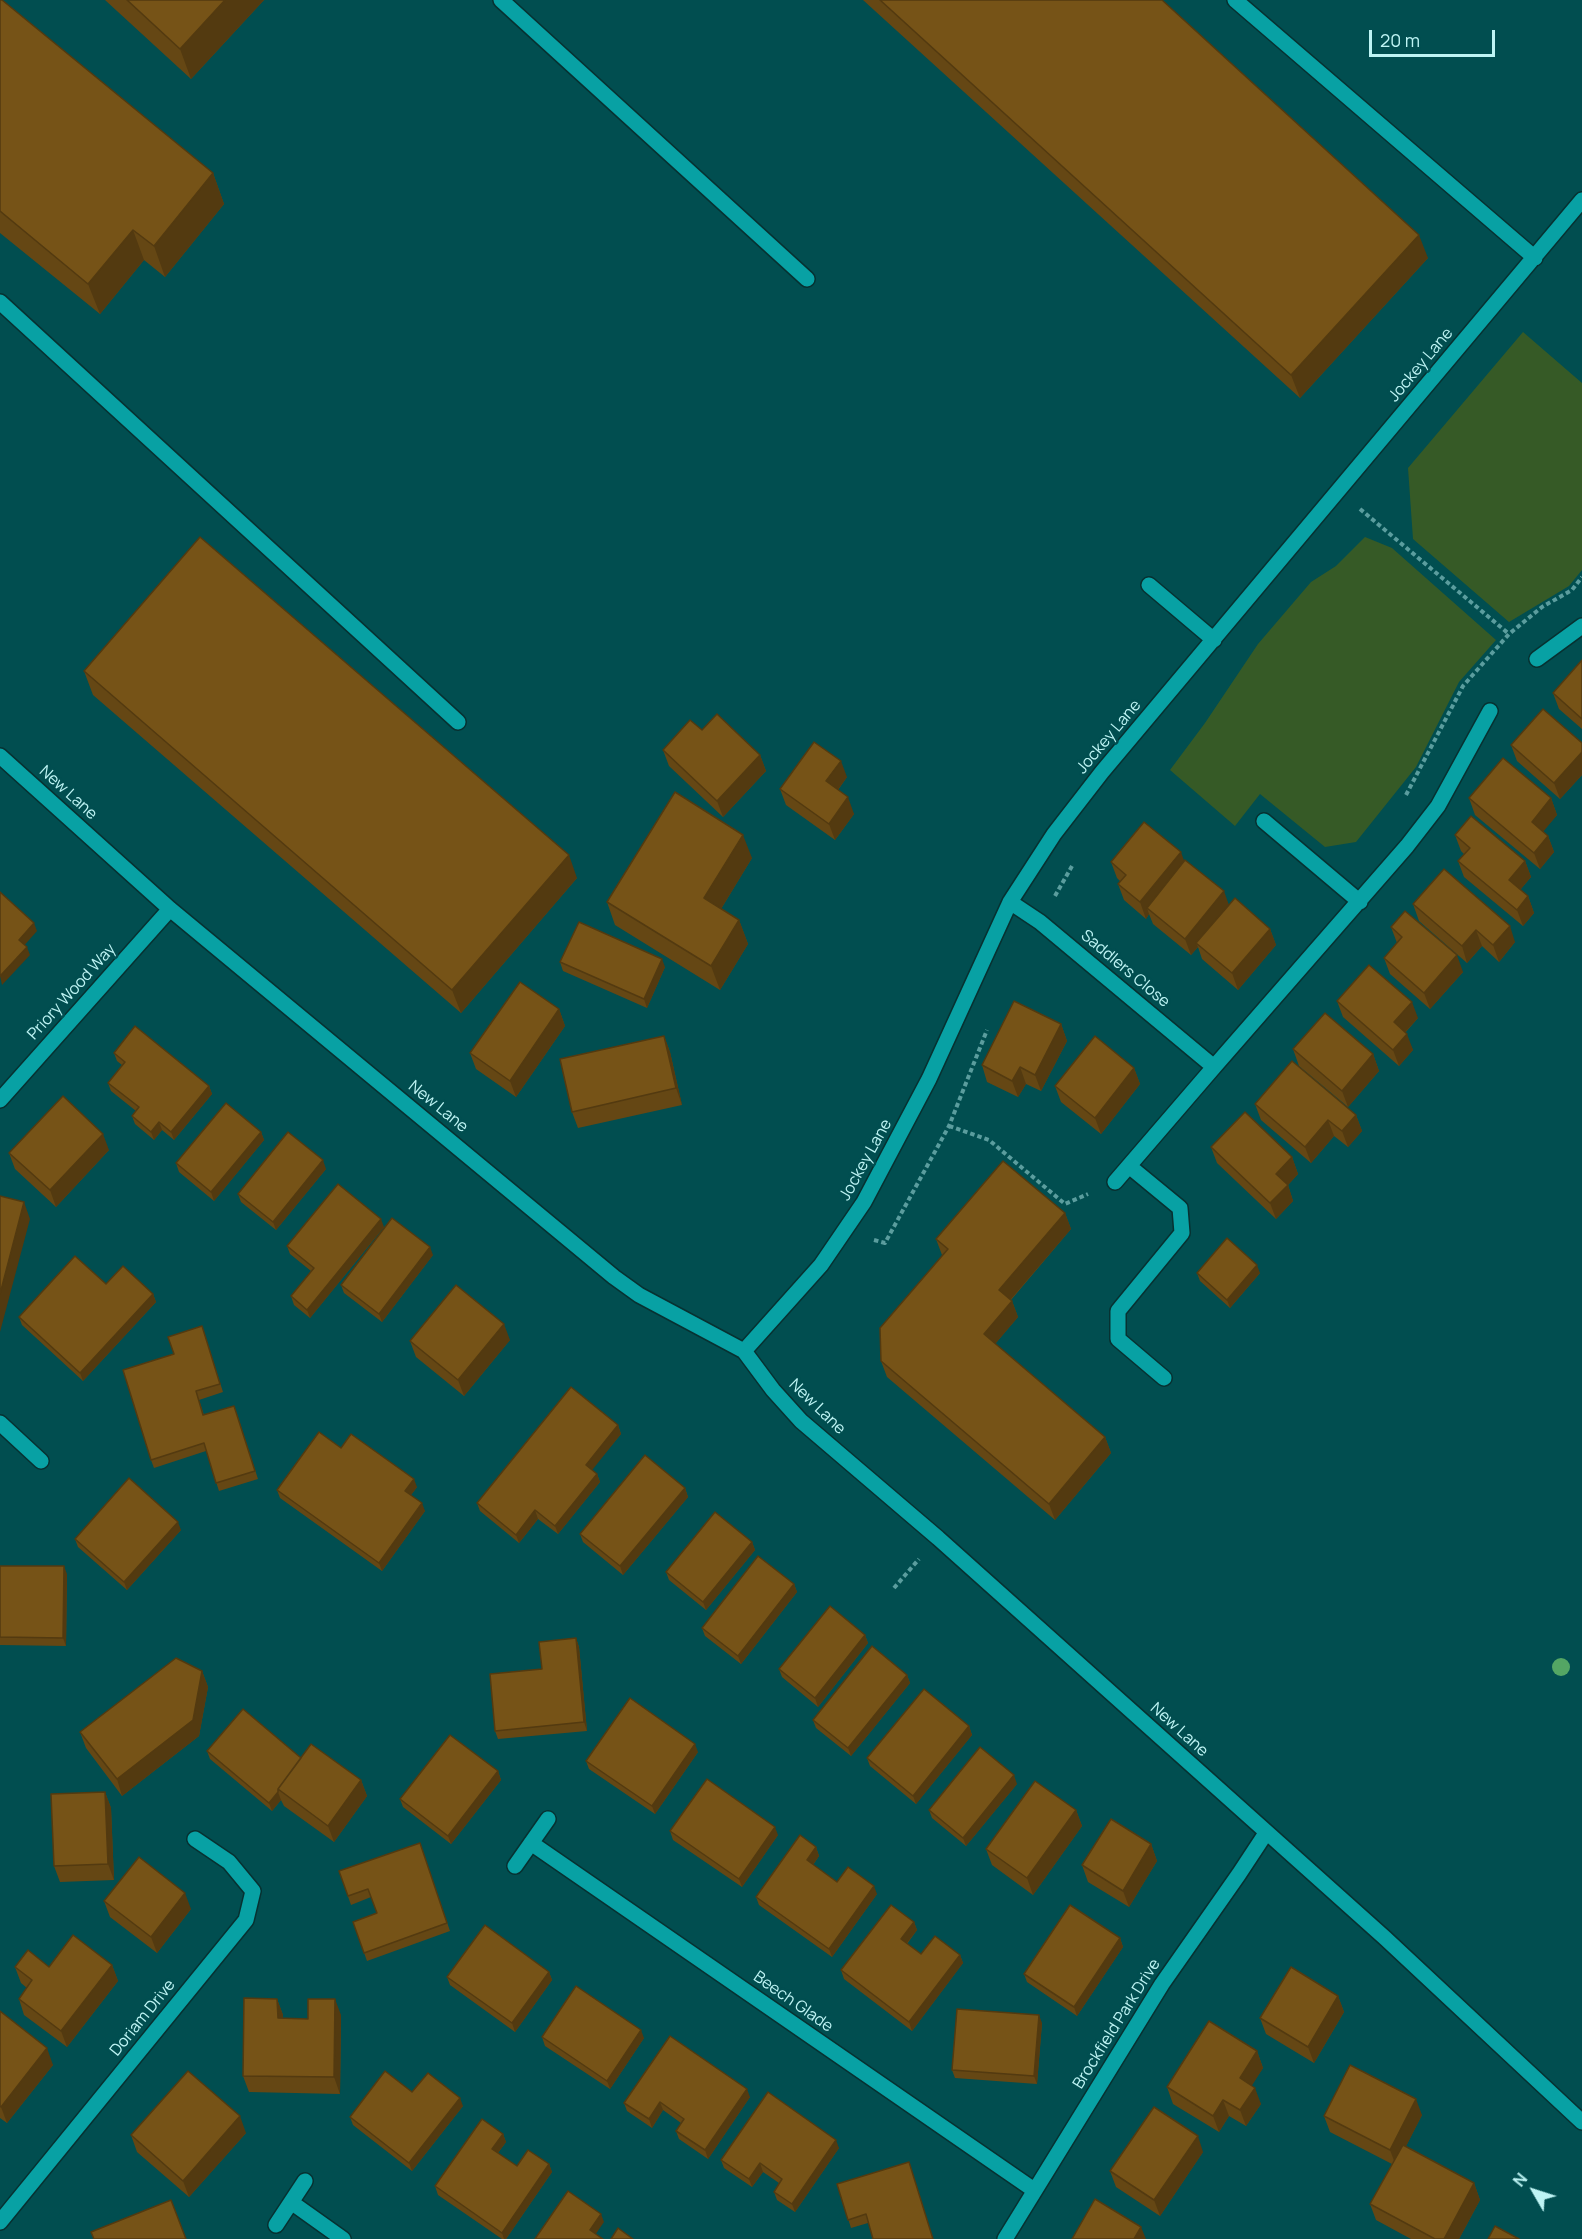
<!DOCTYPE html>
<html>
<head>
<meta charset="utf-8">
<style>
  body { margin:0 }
  #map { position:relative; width:1582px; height:2239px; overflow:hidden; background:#014e50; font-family:Manrope,sans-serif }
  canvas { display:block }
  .north { position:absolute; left:1504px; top:2161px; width:60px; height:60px; -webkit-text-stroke:4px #014e50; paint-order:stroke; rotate:309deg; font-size:16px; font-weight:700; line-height:24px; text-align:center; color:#bef4f4 }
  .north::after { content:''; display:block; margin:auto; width:21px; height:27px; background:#bef4f4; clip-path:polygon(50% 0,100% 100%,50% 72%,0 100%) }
  .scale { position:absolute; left:1369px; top:30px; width:126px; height:27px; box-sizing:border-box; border:3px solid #bef4f4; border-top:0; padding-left:8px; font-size:18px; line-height:21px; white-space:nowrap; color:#bef4f4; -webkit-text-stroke:4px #014e50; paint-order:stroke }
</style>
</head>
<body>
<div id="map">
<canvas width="1582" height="2239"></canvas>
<div class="north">N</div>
<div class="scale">20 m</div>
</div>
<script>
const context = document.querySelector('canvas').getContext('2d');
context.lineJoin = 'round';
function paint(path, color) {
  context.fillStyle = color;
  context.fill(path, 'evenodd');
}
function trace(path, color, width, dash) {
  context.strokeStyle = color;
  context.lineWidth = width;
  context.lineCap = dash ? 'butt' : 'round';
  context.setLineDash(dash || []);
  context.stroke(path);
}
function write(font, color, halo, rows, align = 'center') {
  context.font = font + ' Manrope,sans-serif';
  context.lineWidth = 5;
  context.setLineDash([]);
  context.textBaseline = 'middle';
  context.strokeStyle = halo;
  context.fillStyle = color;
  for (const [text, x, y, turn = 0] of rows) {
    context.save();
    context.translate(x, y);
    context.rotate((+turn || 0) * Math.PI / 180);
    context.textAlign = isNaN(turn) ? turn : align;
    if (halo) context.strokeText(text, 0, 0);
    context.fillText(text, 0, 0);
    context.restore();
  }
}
paint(new Path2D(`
  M1523,332l59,51v187l-13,16 -60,36 -96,-83 -5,-71z
  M1365,537l27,11 104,92 -37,42 -43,85 -60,75 -31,5 -65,-53 -25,32 -65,-56 35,-47 53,-79 53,-62 25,-16z`), '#365a26');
const minor = new Path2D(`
  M501,0l306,279
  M1235,0l300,258
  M0,302l458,420
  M1149,585l65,55
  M1537,659l45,-33
  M0,756l170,153 444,368 25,18 105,56 29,39 28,31 137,117 447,400 197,184
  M1264,821l96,81
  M1010,902l30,20 174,145 -99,115
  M1214,1067l193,-221 31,-40 52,-95
  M0,1100l170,-191
  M1129,1166l51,42 2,25 -64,78v28l46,39
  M744,1351l77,-86 43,-63 65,-123 81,-177 44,-68 48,-62 480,-572
  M0,1423l41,38
  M531,1843l503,347
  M515,1866l33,-47
  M291,2202l52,37
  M0,2222l246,-302 7,-29 -24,-29 -34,-23
  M276,2225l29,-44
  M1005,2239l157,-255 77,-110 27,-41`);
trace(minor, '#073131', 18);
trace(new Path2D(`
  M1360,509l149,125
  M1406,795l57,-109 46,-52 33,-27 30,-17 10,-13
  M1055,896l17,-30
  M949,1126l40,14 76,64 23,-10
  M874,1240l11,3 64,-117 38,-96
  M894,1588l25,-29`), '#5b9d9e', 4, [4.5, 3]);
trace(minor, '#08a1a4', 15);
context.fillStyle = '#54a664';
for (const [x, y] of [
  [1561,1667]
]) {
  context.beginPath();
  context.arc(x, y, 9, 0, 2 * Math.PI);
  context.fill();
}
paint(new Path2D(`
  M0,0l213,173 11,31 -59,73 -21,-17 -44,54 -100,-81z
  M105,0h159l-73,79z
  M863,0h299l266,258 -128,140z
  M1582,660v69l-23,-20 -6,-16z
  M84,671l493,207 -116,135 -368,-318z
  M702,730l58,25 6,16 -43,46 -54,-51 -6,-16z
  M1582,743v32l-22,24 -43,-38 -6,-16z
  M847,777l-9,13 16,24 -19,26 -49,-35 -6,-16z
  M1469,798h82l6,17 -14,16 5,5 6,16 -14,17 -65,-54z
  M1455,835l70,26 6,16 -11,13 8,6 6,17 -11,13 -59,-49 -6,-16 6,-7 -3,-3z
  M752,858l-31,51 18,11 9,24 -28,46 -105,-65 -8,-23z
  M1111,862h73l45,43 41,24 6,16 -38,45 -36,-31 -4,-12 -7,8 -38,-31 -4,-10 -3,5 -22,-19 -6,-16 2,-3 -3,-3z
  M1413,904l102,38 -16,20 -17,-16 -15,17 -48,-42z
  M1391,927l72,45 -33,37 -40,-35 -6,-16 13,-15z
  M560,962l105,5 -18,41 -84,-37z
  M1337,1001l81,17 -13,15 8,17 -14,16 -56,-49z
  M559,1009l6,17 -49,71 -40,-28 -6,-16z
  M1061,1024l6,17 -26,50 -15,-7 -8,13 -31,-15 -5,-17z
  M664,1036l6,16 12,53 -104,23 -6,-16z
  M1293,1049l80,5 6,17 -31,36 -49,-41z
  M114,1053l95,33 3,8 -38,46 -12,-10 -8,10 -19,-16 -3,-8 4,-5 -25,-20 -3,-8 14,-18 -5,-4z
  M1134,1068l6,16 -39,50 -40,-32 -6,-16z
  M1255,1104l101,11 6,16 -14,16 -14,-11 -23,27 -50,-43z
  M261,1132l3,8 -50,61 -35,-29 -3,-9z
  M1211,1147l81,10 6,17 -10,11 5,16 -17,18 -59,-56z
  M109,1150l-53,57 -41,-38 -6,-16z
  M326,1169l-50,61 -35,-28 -3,-8z
  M1065,1213l6,16 -60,71 1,1 6,16 -23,27 110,93 6,16 -56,67 -168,-143 -6,-16 61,-106 -6,-16z
  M384,1227l-74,91 -16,-13 -3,-9 20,-25 -21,-17 -3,-8z
  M433,1255l-51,67 -38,-29 -3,-8z
  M1197,1273h63l-30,35 -30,-27z
  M106,1284l47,10 3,8 -73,79 -61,-56 -3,-8z
  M202,1326l21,66 -24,8 5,15 33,-1 21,65 -39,12 -13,-40 -52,17 -3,-8 23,-106z
  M510,1340l-46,56 -48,-39 -6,-16z
  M618,1425l3,9 -30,36 6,4 3,8 -42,52 -20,-15 -19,24 -39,-32 -3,-8z
  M341,1448l76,39 -6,8 14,16 -43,60 -102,-73 -3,-8z
  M685,1488l3,9 -65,78 -40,-33 -3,-8z
  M181,1530l-54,60 -49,-43 -3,-8z
  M752,1542l3,8 -49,60 -37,-30 -3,-8z
  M0,1566l67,8 -1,72 -66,-1z
  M794,1584l3,8 -56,72 -36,-28 -3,-8z
  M865,1635l3,8 -50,64 -36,-30 -3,-8z
  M576,1638l3,9 8,84 -89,8 -3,-8 47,-62z
  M202,1671l6,16 -9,49 -77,60 -36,-48 -6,-16z
  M907,1675l3,8 -59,73 -35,-28 -3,-8z
  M969,1726l3,9 -56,69 -46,-38 -3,-8z
  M207,1751l94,7 60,22 6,16 -33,46 -50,-36 -3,-6 -9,11 -62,-52z
  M698,1752l-43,62 -66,-45 -3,-8z
  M498,1771l3,9 -50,64 -48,-37 -3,-8z
  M1017,1784l-51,62 -34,-28 -3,-8z
  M105,1792l6,16 3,72 -54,2 -6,-16z
  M1076,1810l6,16 -49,69 -41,-30 -6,-16z
  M670,1831l108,4 -36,52 -69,-47z
  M420,1843l30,88 -83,30 -14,-39 24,-9 -6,-16 -20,8 -12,-34z
  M1151,1844l6,17 -28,46 -41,-25 -6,-17z
  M816,1847l3,9 -6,9 24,17 40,12 -45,63 -73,-52 -3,-8z
  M104,1901l87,8 -34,44 -47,-36z
  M914,1922l3,8 -10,14 14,10 39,1 3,8 -51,68 -68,-52 -3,-9z
  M1120,1938l3,9 -46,69 -50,-34 -3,-8z
  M112,1965l6,16 -51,66 -43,-32 -5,-16 8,-11 -6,-5 -6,-16z
  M549,1972l3,8 -37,52 -65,-47 -3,-8z
  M1338,1996l6,16 -30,51 -48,-29 -6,-16z
  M277,1999l6,16v4h25l33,-4 -1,79 -91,-2 -6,-16z
  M0,2011l53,54 -46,58 -7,-5z
  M1042,2023l-5,61 -82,-6 -3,-8z
  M542,2037l102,1 -34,51 -65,-43z
  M1257,2051l6,17 -12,18 10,18 -15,22 -17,-10 -10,16 -46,-28 -6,-17z
  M412,2092l51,14 -51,65 -59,-46 -3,-8z
  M750,2097l-42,62 -29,-20 -3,-8 5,-8 -18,-13 -11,18 -25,-17 -3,-8z
  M1422,2115l-16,31 68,37 6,17 -21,39h-48l-35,-19 -6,-16 22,-40 -62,-32 -6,-16z
  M246,2133l-57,64 -52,-45 -6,-17z
  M503,2134l3,8 -8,11 19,13 32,-2 3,8 -46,67h-4l-64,-44 -3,-9z
  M839,2148l-44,64 -18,-12 -3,-8 5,-9 -16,-11 -11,15 -28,-19 -3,-8z
  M1203,2152l-43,64 -44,-29 -6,-16z
  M837,2184l96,55 -65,-16 -17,5z`), '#654714');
paint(new Path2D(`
  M225,0h39l-73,79 -11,-30z
  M213,173l11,31 -59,73 -11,-31z
  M133,230l11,30 -44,54 -12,-30z
  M1419,235l9,23 -128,140 -9,-23z
  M1582,752v23l-22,24 -6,-16z
  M760,755l6,16 -43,46 -6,-16z
  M841,761l6,16 -15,21 -6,-17z
  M848,797l6,17 -19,26 -6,-16z
  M1551,798l6,17 -19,23 -6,-16z
  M743,835l9,23 -39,64 -9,-24z
  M1548,836l6,16 -14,17 -6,-16z
  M1181,852l6,17 -40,39 2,6 -3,5 -6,-17z
  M569,855l8,23 -116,135 -9,-23z
  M1525,861l6,16 -16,19 -6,-16z
  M1224,891l6,17 -34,35 2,4 -7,8 -6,-16z
  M1528,896l6,17 -11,13 -6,-16z
  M739,920l9,24 -28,46 -9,-24z
  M34,923l3,8 -15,17 -3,-8z
  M1510,926l5,16 -16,20 -6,-17z
  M1270,929l6,16 -38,45 -6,-17z
  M1476,930l6,16 -15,17 -5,-17z
  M27,947l3,8 -28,30 -2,-9z
  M1457,955l6,17 -33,37 -6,-16z
  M662,959l3,8 -18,41 -3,-9z
  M1412,1002l6,16 -19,21 -5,-17z
  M559,1009l6,17 -49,71 -6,-16z
  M1061,1024l6,17 -26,50 -6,-16z
  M1407,1034l6,16 -14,16 -6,-16z
  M664,1036l6,16 12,53 -6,-17z
  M1373,1054l6,17 -31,36 -6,-16z
  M1020,1067l6,17 -8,13 -6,-16z
  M1134,1068l6,16 -39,50 -6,-16z
  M209,1086l3,8 -38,46 -3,-8z
  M1356,1115l6,16 -14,16 -6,-16z
  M1328,1120l6,16 -23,27 -6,-16z
  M159,1122l3,8 -8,10 -3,-8z
  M261,1132l3,8 -50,61 -3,-9z
  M103,1134l6,16 -53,57 -6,-17z
  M1292,1157l6,17 -10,11 5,16 -17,18 -6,-16 6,-29z
  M323,1160l3,9 -50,61 -3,-8z
  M24,1202l6,17 -30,113v-38z
  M1065,1213l6,16 -66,77 -6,-16z
  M381,1219l3,8 -74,91 -3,-8z
  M430,1247l3,8 -51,67 -3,-8z
  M1257,1265l3,8 -30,35 -3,-8z
  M153,1294l3,8 -73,79 -3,-8z
  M1012,1301l6,16 -28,33 -6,-16z
  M504,1324l6,16 -46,56 -6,-16z
  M618,1425l3,9 -32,40 -3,-9z
  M1105,1437l6,16 -56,67 -6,-16z
  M597,1474l3,8 -42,52 -3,-8z
  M414,1479l3,8 -9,12 -3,-8z
  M685,1488l3,9 -65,78 -3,-9z
  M422,1503l3,8 -43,60 -3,-8z
  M535,1510l3,9 -19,24 -3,-8z
  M178,1522l3,8 -54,60 -3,-8z
  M752,1542l3,8 -49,60 -3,-8z
  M64,1566l3,8 -1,72 -3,-8z
  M794,1584l3,8 -56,72 -3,-8z
  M865,1635l3,8 -50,64 -3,-9z
  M576,1638l3,9 8,84 -3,-9z
  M202,1671l6,16 -9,49 -77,60 -5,-17z
  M907,1675l3,8 -59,73 -3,-8z
  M969,1726l3,9 -56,69 -3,-8z
  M695,1744l3,8 -43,62 -3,-8z
  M498,1771l3,9 -50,64 -3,-8z
  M1014,1775l3,9 -51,62 -3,-8z
  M361,1780l6,16 -33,46 -6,-16z
  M105,1792l6,16 3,72 -6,-16z
  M278,1792l3,8 -9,11 -3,-8z
  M1076,1810l6,16 -49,69 -6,-17z
  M775,1827l3,8 -36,52 -3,-8z
  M1151,1844l6,17 -28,46 -6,-16z
  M816,1847l3,9 -9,13 -3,-9z
  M874,1886l3,8 -45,63 -3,-8z
  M185,1893l6,16 -34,44 -6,-16z
  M914,1922l3,8 -13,17 -3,-8z
  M1120,1938l3,9 -46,69 -3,-9z
  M960,1955l3,8 -51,68 -3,-9z
  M112,1965l6,16 -51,66 -6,-16z
  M549,1972l3,8 -37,52 -3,-9z
  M1338,1996l6,16 -30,51 -6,-16z
  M277,1999l6,16v20l-5,-17z
  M335,1999l6,16 -1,79 -6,-17z
  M1039,2015l3,8 -5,61 -3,-8z
  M641,2030l3,8 -34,51 -3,-8z
  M47,2048l6,17 -46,58 -6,-16z
  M1257,2051l6,17 -17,27 -6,-17z
  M1255,2088l6,16 -15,22 -6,-16z
  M747,2089l3,8 -42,62 -3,-9z
  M460,2098l3,8 -51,65 -3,-8z
  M1416,2099l6,16 -26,51 -6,-16z
  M1223,2100l6,16 -10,16 -6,-16z
  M660,2102l3,8 -11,18 -3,-9z
  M240,2116l6,17 -57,64 -6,-16z
  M503,2134l3,8 -11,15 -3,-8z
  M1198,2136l5,16 -43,64 -6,-16z
  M836,2140l3,8 -44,64 -3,-8z
  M760,2163l3,9 -11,15 -3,-8z
  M549,2164l3,8 -46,67h-2l-2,-6z
  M1474,2183l6,17 -21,39h-15z
  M601,2214l3,8 -11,16 -3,-8z
  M1141,2227l5,12h-12z`), '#533a10');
const building = new Path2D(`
  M0,0h2l211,173 -59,73 -21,-16 -45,54 -88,-73z
  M127,0h98l-45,49z
  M880,0h282l257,235 -128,140z
  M200,537l369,318 -117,135 -368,-319z
  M1582,660v59l-29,-26z
  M1543,709l39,34v9l-28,31 -43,-38z
  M717,714l43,41 -43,46 -54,-51 27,-30 12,10z
  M814,742l27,19 -15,20 22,16 -19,27 -49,-35z
  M1503,758l48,40 -19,24 16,14 -14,17 -65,-55z
  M675,792l68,43 -39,63 35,22 -28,46 -104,-64z
  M1471,816l54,45 -16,19 19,16 -11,14 -59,-49 12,-13 -15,-13z
  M1144,822l37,30 -41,50 -22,-18 8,-9 -15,-13z
  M1185,860l39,31 -39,48 -38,-31z
  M1444,869l66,57 -17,19 -17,-15 -14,16 -49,-42z
  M0,892l34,31 -15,17 8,7 -27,29z
  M1235,898l35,31 -38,44 -36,-30z
  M1405,911l52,44 -33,38 -40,-35 18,-21 -11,-10z
  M579,922l83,37 -18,40 -84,-37z
  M1369,965l43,37 -18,20 13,12 -14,16 -56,-49z
  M520,982l39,27 -49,72 -40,-28z
  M1014,1001l47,23 -26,51 -15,-8 -8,14 -30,-16z
  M1325,1013l48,41 -31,37 -49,-42z
  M135,1026l74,60 -38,46 -12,-10 -8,10 -19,-16 7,-9 -31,-24 17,-21 -11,-9z
  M664,1036l12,52 -104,24 -12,-53z
  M1095,1036l39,32 -39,50 -40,-32z
  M1292,1061l64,54 -14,16 -14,-11 -23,27 -50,-43z
  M63,1096l40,38 -53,56 -41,-37z
  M226,1103l35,29 -50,60 -35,-29z
  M1245,1112l47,45 -16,17 12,11 -18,18 -59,-56z
  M288,1132l35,28 -50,62 -35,-28z
  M1003,1161l62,52 -66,77 13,11 -28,33 121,103 -56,67 -168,-143 -1,-33 68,-79 -12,-10z
  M338,1184l43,35 -74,91 -16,-14 23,-28 -27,-22z
  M0,1196l24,6 -24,92z
  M392,1218l38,29 -51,67 -38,-29z
  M1227,1238l30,27 -30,35 -30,-27z
  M75,1256l31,28 17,-18 30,28 -73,79 -61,-56z
  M456,1285l48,39 -46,56 -48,-39z
  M202,1326l18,58 -24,7 7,24 31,-9 21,65 -39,12 -12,-40 -53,17 -28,-90 51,-16 -6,-17z
  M571,1387l47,38 -32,40 11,9 -42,52 -20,-16 -19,25 -39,-32z
  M319,1432l22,16 10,-14 63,45 -9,12 17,12 -43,60 -102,-73z
  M645,1455l40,33 -65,78 -40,-32z
  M129,1478l49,44 -54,60 -49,-43z
  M715,1512l37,30 -49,60 -37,-30z
  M758,1556l36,28 -56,72 -36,-28z
  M0,1566h64l-1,72 -63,-1z
  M830,1606l35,29 -50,63 -36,-29z
  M576,1638l8,84 -89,9 -5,-57 52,-5 -3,-27z
  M872,1646l35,29 -59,73 -35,-28z
  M176,1658l26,13 -9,49 -76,59 -37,-47z
  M924,1689l45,37 -56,70 -46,-38z
  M630,1698l65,46 -43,62 -66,-45z
  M243,1709l58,49 -23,31v3l-9,11 -62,-52z
  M450,1735l48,36 -50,65 -48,-37z
  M311,1744l50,36 -33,46 -50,-37z
  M980,1747l34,28 -51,63 -34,-28z
  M707,1779l68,48 -36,52 -69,-48z
  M1035,1781l41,29 -49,68 -41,-29z
  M105,1792l3,72 -54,2 -3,-72z
  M1111,1819l40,25 -28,47 -41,-26z
  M800,1835l16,12 -9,13 30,22 11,-15 26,19 -45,63 -73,-52z
  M420,1843l27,80 -83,30 -11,-31 24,-9 -9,-24 -20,7 -9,-25z
  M139,1857l46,36 -34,44 -47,-36z
  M891,1905l23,17 -13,17 20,15 14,-18 25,19 -51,67 -68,-52z
  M1070,1905l50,33 -46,69 -50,-33z
  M485,1925l64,47 -37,51 -65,-46z
  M73,1935l39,30 -51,66 -42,-32 13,-19 -17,-13 13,-17 21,17z
  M1291,1967l47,29 -30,51 -48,-29z
  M576,1986l65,44 -34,51 -65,-44z
  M244,1998l33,1 1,19 30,1v-20h27l-1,78 -91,-1z
  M957,2009l82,6 -5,61 -82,-6z
  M0,2011l47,37 -46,59 -1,-1z
  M1209,2021l48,30 -17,27 15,10 -15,22 -17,-10 -10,16 -46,-29z
  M670,2036l77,53 -42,61 -29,-19 8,-12 -24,-17 -11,17 -25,-16z
  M1350,2065l66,34 -26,51 -66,-34z
  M188,2071l52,45 -57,65 -52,-46z
  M385,2071l27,21 16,-19 32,25 -51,65 -59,-46z
  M768,2092l68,48 -44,64 -18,-12 8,-13 -22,-16 -11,16 -28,-19z
  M1154,2107l44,29 -44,64 -44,-29z
  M482,2119l21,15 -11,15 25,17 11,-16 21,14 -47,69 -67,-47z
  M1403,2145l71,38 -30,56h-9l-65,-35z
  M909,2162l24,77h-60l-7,-25 -18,6 -11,-36z
  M568,2191l33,23 -11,16 13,9h-68z
  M1095,2199l46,28 -7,12h-62z
  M171,2200l15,39h-92l-3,-7z
  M1495,2226l24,13h-31z
  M618,2228l15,11h-22z`);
paint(building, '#765317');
trace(building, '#533a10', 1.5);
write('16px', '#bef4f4', '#014e50', [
  ["Jockey Lane",1421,365,-50],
  ["Jockey Lane",1109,737,-50],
  ["New Lane",68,793,42],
  ["Saddlers Close",1125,969,40],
  ["Priory Wood Way",72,992,-48],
  ["New Lane",438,1107,39],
  ["Jockey Lane",866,1160,-61],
  ["New Lane",817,1407,44],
  ["New Lane",1179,1730,42],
  ["Beech Glade",793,2002,35],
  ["Doriam Drive",143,2018,-51],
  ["Brockfield Park Drive",1117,2024,-58]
]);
</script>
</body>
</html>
